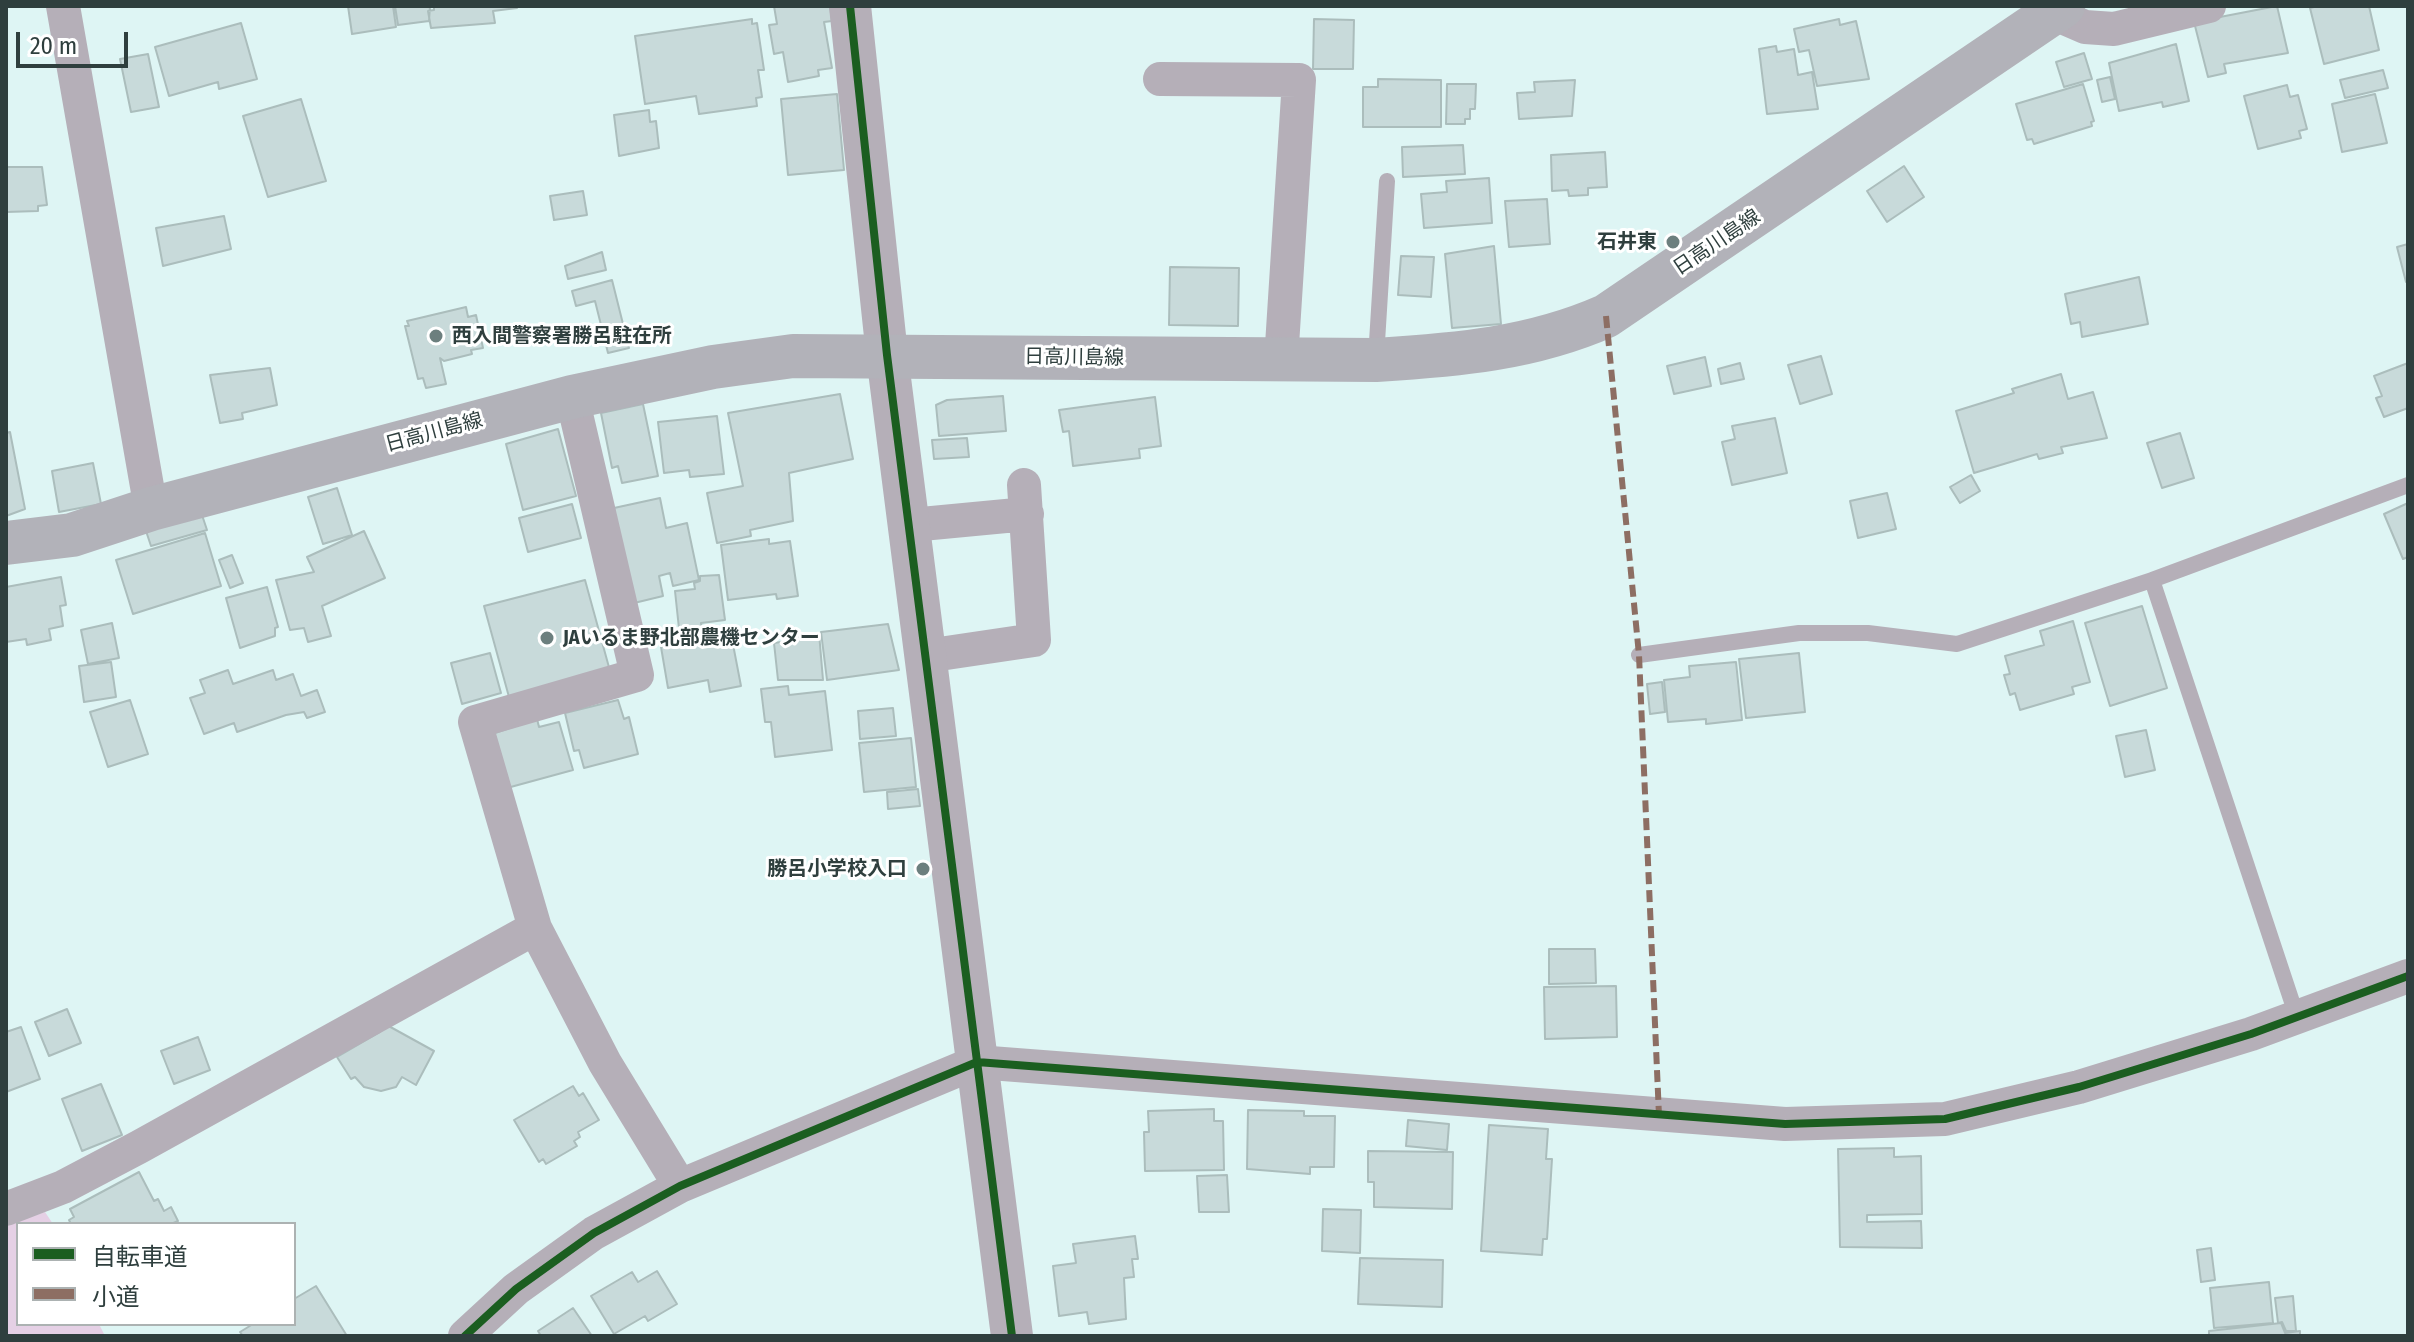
<!DOCTYPE html>
<html>
<head>
<meta charset="utf-8">
<style>
  body { margin:0 }
  #map { position:relative; width:2414px; height:1342px; overflow:hidden; background:#def5f4; font-family:"Fira Sans Condensed","Noto Sans JP",sans-serif }
  canvas { display:block }
  .frame { position:absolute; inset:0; border:8px solid #2f3f3e; pointer-events:none }
  .legend { position:absolute; left:16px; top:1222px; width:280px; height:104px; box-sizing:border-box; background:#fff; border:2px solid #acb2b2; margin:0; padding:10px 14px; list-style:none; font-size:24px; color:#2f3f3e }
  .legend li { display:flex; align-items:center; gap:16px; height:40px }
  .legend b { width:40px; border:2px solid #acb2b2 }
  .scale { position:absolute; left:16px; top:32px; width:112px; height:36px; box-sizing:border-box; border:4px solid #2f3f3e; border-top:0; padding-left:10px; font-size:24px; line-height:28px; white-space:nowrap; color:#2f3f3e; -webkit-text-stroke:6px #fff; paint-order:stroke }
</style>
</head>
<body>
<div id="map">
<canvas width="2414" height="1342"></canvas>
<div class="frame"></div>
<ul class="legend">
<li><b style="height:10px;background:#1b5e20"></b>自転車道</li>
<li><b style="height:10px;background:#8d6e63"></b>小道</li>
</ul>
<div class="scale">20 m</div>
</div>
<script>
const context = document.querySelector('canvas').getContext('2d');
context.lineJoin = 'round';
function paint(path, color) {
  context.fillStyle = color;
  context.fill(path, 'evenodd');
}
function trace(path, color, width, dash) {
  context.strokeStyle = color;
  context.lineWidth = width;
  context.lineCap = dash ? 'butt' : 'round';
  context.setLineDash(dash || []);
  context.stroke(path);
}
function write(font, color, halo, rows, align = 'center') {
  context.font = font + ' "Fira Sans Condensed","Noto Sans JP",sans-serif';
  context.lineWidth = 6;
  context.setLineDash([]);
  context.textBaseline = 'middle';
  context.strokeStyle = halo;
  context.fillStyle = color;
  for (const [text, x, y, turn = 0] of rows) {
    context.save();
    context.translate(x, y);
    context.rotate((+turn || 0) * Math.PI / 180);
    context.textAlign = isNaN(turn) ? turn : align;
    if (halo) context.strokeText(text, 0, 0);
    context.fillText(text, 0, 0);
    context.restore();
  }
}
paint(new Path2D(`
  M45,1212l8,12h-35v100h81l6,12h-99v-111z`), '#e5d0e5');
const building = new Path2D(`
  M348,6h45l3,21 -44,7z
  M395,6h35l-1,15 -31,4z
  M434,6h83v2l-24,3 2,12 -64,5 -3,-17 6,-1z
  M774,6h56l2,15 -8,1 8,46 -14,2 1,6 -31,6 -5,-30 -9,2 -5,-29 8,-1z
  M2277,6l11,47 -64,11 2,9 -18,4 -14,-55z
  M2318,6h51l10,44 -55,14 -14,-56z
  M752,19v5l5,-1 7,47h-6l4,27 -6,1 1,8 -58,8 -3,-18 -51,8 -10,-68z
  M1314,19l40,1 -1,49h-40z
  M1839,19l1,6 16,-4 13,58 -52,7 -8,-36 -10,2 -5,-23z
  M241,23l16,56 -38,10 -1,-7 -49,14 -14,-49z
  M2176,44l13,57 -26,6 -1,-5 -43,9 -10,-48z
  M1776,46l1,6 17,-3 4,26 14,-3 6,37 -51,5 -8,-65z
  M2084,53l8,26 -28,8 -8,-25z
  M148,54l11,53 -28,5 -11,-53z
  M2383,70l5,18 -43,10 -5,-18z
  M2110,77l5,22 -13,3 -5,-22z
  M1378,79l63,1v47h-78v-40h15z
  M1575,80l-3,36 -53,3 -2,-26 18,-1 -1,-10z
  M1447,84h29l-1,25h-5v10h-5v5h-19z
  M2083,84l11,37 -3,1 1,4 -58,18 -2,-5 -5,1 -11,-36z
  M2287,85l3,12 8,-2 9,34 -8,2 2,7 -43,11 -14,-53z
  M837,94l7,76 -56,5 -7,-76z
  M2375,94l12,49 -45,9 -10,-48z
  M301,99l25,82 -58,16 -25,-81z
  M649,110l1,12 6,-1 3,27 -40,8 -5,-41z
  M1463,145l2,29 -62,3 -1,-30z
  M1605,152l2,35 -19,1v7l-19,1 -1,-6 -16,1 -1,-36z
  M1904,166l20,31 -37,25 -20,-31z
  M6,167h36l5,38 -9,1v5l-32,1z
  M1489,178l3,45 -68,5 -3,-34 26,-2 -1,-11z
  M583,191l4,24 -33,5 -4,-24z
  M1547,199l3,45 -41,3 -4,-46z
  M224,216l7,33 -68,17 -7,-38z
  M2408,244v38h-2l-9,-35z
  M1494,246l7,78 -49,4 -7,-74z
  M602,252l4,18 -38,9 -3,-13z
  M1401,256l33,1 -3,40 -33,-2z
  M1170,267l69,1 -1,58 -69,-1z
  M2139,277l9,47 -66,13 -2,-15 -9,2 -6,-30z
  M612,280l17,68 -21,5 -13,-52 -19,5 -4,-15z
  M466,307l2,10 8,-2 7,33 -12,2 1,4 -28,7 -4,-3 6,26 -20,4 -3,-10 -5,1 -13,-53h4l-2,-5z
  M1821,356l11,38 -32,10 -12,-39z
  M1705,357l6,29 -37,8 -7,-28z
  M1740,363l4,16 -23,5 -3,-15z
  M2408,363v45l-24,9 -8,-19 6,-2 -8,-20z
  M270,368l7,37 -35,8 1,6 -23,4 -10,-48z
  M2061,374l7,25 25,-7 14,46 -46,9 2,6 -24,6 -2,-5 -63,19 -18,-62 58,-18 -2,-4z
  M840,394l13,65 -64,14 4,48 -43,9 1,6 -34,7 -10,-50 36,-7 -15,-73z
  M1003,396l3,35 -67,5 -3,-31 11,-5z
  M1155,397l6,49 -22,3 1,9 -67,8 -4,-35 -6,1 -4,-22z
  M643,404l15,72 -36,7 -4,-17 -6,2 -11,-55z
  M717,416l7,58 -34,3 -1,-7 -25,3 -6,-51z
  M1775,418l12,55 -55,12 -10,-43 13,-3 -3,-13z
  M558,429l18,67 -53,14 -17,-66z
  M10,432l15,77 -19,7v-83z
  M2180,433l14,45 -32,10 -15,-45z
  M967,438l2,19 -35,2 -2,-19z
  M93,463l8,41 -42,8 -7,-41z
  M1971,475l9,16 -20,12 -10,-16z
  M337,488l15,47 -29,9 -15,-47z
  M1887,493l9,36 -38,9 -8,-37z
  M660,498l6,30 21,-5 12,57 -26,6 -3,-13 -11,3 4,20 -33,8 -16,-96z
  M2408,503v54l-5,2 -19,-45z
  M572,504l9,34 -53,14 -9,-34z
  M202,515l5,15 -56,16 -5,-15z
  M364,531l21,47 -63,28 9,30 -23,6 -4,-14 -14,2 -14,-50 38,-8 -7,-15z
  M205,533l16,53 -88,28 -17,-54z
  M769,539v5l21,-3 8,55 -21,3 -1,-5 -48,6 -7,-55z
  M232,555l11,28 -13,5 -11,-28z
  M719,575l6,45 -24,3 2,12 -23,3 -5,-47 20,-2 -1,-6 6,-2v-5z
  M61,577l5,28 -6,1 3,20 -14,3 2,11 -24,5 -1,-6 -20,3v-55z
  M585,580l25,91 -101,26 -25,-91z
  M267,587l11,40 -3,1v8l-35,12 -14,-50z
  M2142,606l25,82 -57,18 -25,-83z
  M2073,621l17,61 -18,5 2,7 -54,16 -5,-17 -5,2 -6,-20 6,-1 -5,-18 39,-11 -4,-14z
  M112,623l7,35 -31,6 -7,-34z
  M888,624l11,46 -72,10 -6,-48z
  M819,633l4,47h-45l-4,-37 14,-2 -1,-6z
  M731,634l10,52 -31,6 -2,-12 -40,8 -7,-41z
  M490,653l11,40 -39,11 -11,-41z
  M1799,653l6,59 -59,6 -7,-59z
  M111,662l5,35 -32,5 -5,-36z
  M1736,662l6,58 -36,4v-5l-38,3 -4,-42 26,-3 -1,-11z
  M228,670l5,14 40,-14 3,10 17,-6 8,22 16,-6 8,22 -18,6 -3,-6 -18,3 -49,17 -3,-9 -30,11 -14,-36 15,-5 -5,-13z
  M1662,682l3,30 -15,2 -3,-30z
  M788,686l1,9 36,-4 7,59 -57,7 -4,-35h-6l-4,-33z
  M130,700l18,54 -40,13 -18,-55z
  M618,700l6,19 5,-2 9,37 -54,14 -5,-18 -5,1 -9,-38z
  M893,708l3,28 -36,3 -2,-28z
  M537,719l2,8 20,-5 14,48 -66,18 -18,-53z
  M2146,730l9,40 -30,7 -9,-41z
  M911,738l5,49 -52,5 -5,-49z
  M918,789l2,17 -32,3 -1,-17z
  M1549,949h46l1,34 -47,1z
  M1616,986l1,51 -72,2 -1,-52z
  M67,1009l14,34 -32,13 -14,-34z
  M385,1024l49,27 -18,34 -14,-8 -6,10 -15,4 -17,-4 -9,-10 -4,2 -14,-22 43,-25z
  M21,1027l19,52 -34,13v-60z
  M198,1037l12,33 -36,14 -13,-33z
  M101,1084l21,51 -40,16 -20,-52z
  M573,1086l6,10 4,-3 16,27 -21,12 2,5 -6,4 3,5 -31,18 -3,-5 -4,3 -25,-42z
  M1214,1109v12h9l1,49 -79,1 -1,-39h5l-1,-21z
  M1248,1110l56,1v5h31l-1,51h-24v7l-63,-5z
  M1408,1120l41,4 -2,26 -41,-4z
  M1489,1125l59,4 -2,30h6l-5,80h-4l-1,16 -61,-4z
  M1894,1148v9l27,-1 1,58 -55,1v7l54,-1 1,27 -82,-1 -2,-98z
  M1368,1151l85,1 -1,57 -78,-2v-25h-6z
  M139,1172l15,29 4,-2 6,12 7,-4 7,14 -7,3h-100l-2,-4 5,-3 -4,-8z
  M1227,1175l2,37h-30l-2,-36z
  M1323,1209l38,1 -1,43 -38,-2z
  M1135,1236l3,23h-6l2,18 -10,1 2,41 -37,5 -2,-12 -28,4 -6,-50 23,-3 -3,-19z
  M2211,1248l4,32 -14,2 -4,-32z
  M1360,1258l83,2 -1,47 -84,-3z
  M657,1271l20,33 -29,17 -3,-5 -31,18 -23,-38 41,-24 6,10z
  M2269,1282l4,41 -59,5 -4,-40z
  M316,1286l31,50h-104l-3,-4 13,-8h41v-25z
  M2293,1296l3,35h-10l-4,-9 -4,1 -3,-25z
  M573,1308l19,28h-51l-3,-5z
  M2281,1323l4,10 15,-2v5h-91v-5z`);
paint(building, '#c8dada');
trace(building, '#abbdbc', 2);
trace(new Path2D(`
  M1376,358l11,-177
  M2152,580l144,434
  M1639,655l160,-22h69l89,11 195,-64 256,-95`), '#b5afb8', 16);
trace(new Path2D(`
  M63,6l88,503
  M2055,14l30,13 29,2 95,-23
  M1160,79l139,1 -18,281
  M911,525l116,-11
  M926,656l108,-16 -10,-155
  M535,928l-60,-206 162,-47 -65,-278
  M6,1209l57,-22 76,-40 396,-219 70,135 75,123
  M465,1336l51,-47 78,-56 86,-47 297,-124 808,62 160,-5 134,-32 172,-53 157,-58`), '#b5afb8', 34);
trace(new Path2D(`
  M850,6l37,349 125,981`), '#b5afb8', 42);
trace(new Path2D(`
  M6,543l66,-8 79,-26 421,-112 141,-30 80,-11 583,4c80,-5 155,-11 230,-44l457,-310`), '#b2b2b9', 44);
trace(new Path2D(`
  M1606,316l33,339 20,461`), '#8d6e63', 6, [12, 6]);
trace(new Path2D(`
  M850,6l37,349 125,981
  M465,1336l51,-47 78,-56 86,-47 297,-124 808,62 160,-5 134,-32 172,-53 157,-58`), '#1b5e20', 8);
for (const [x, y, r, color] of [
  [1673,242,8,"#6c7f7e"],
  [436,336,8,"#6c7f7e"],
  [547,638,8,"#6c7f7e"],
  [923,869,8,"#6c7f7e"]
]) {
  const dot = new Path2D();
  dot.arc(x, y, r, 0, 2 * Math.PI);
  context.fillStyle = color;
  context.fill(dot);
  trace(dot, '#fff', 3);
}
write('bold 20px', '#2f3f3e', '#fff', [
  ["石井東",1657,242],
  ["西入間警察署勝呂駐在所",452,336,"left"],
  ["JAいるま野北部農機センター",563,638,"left"],
  ["勝呂小学校入口",907,869]
], 'right');
write('20px', '#2f3f3e', '#fff', [
  ["日高川島線",1717,243,-34],
  ["日高川島線",1074,358,1],
  ["日高川島線",434,433,-15]
]);
</script>
</body>
</html>
